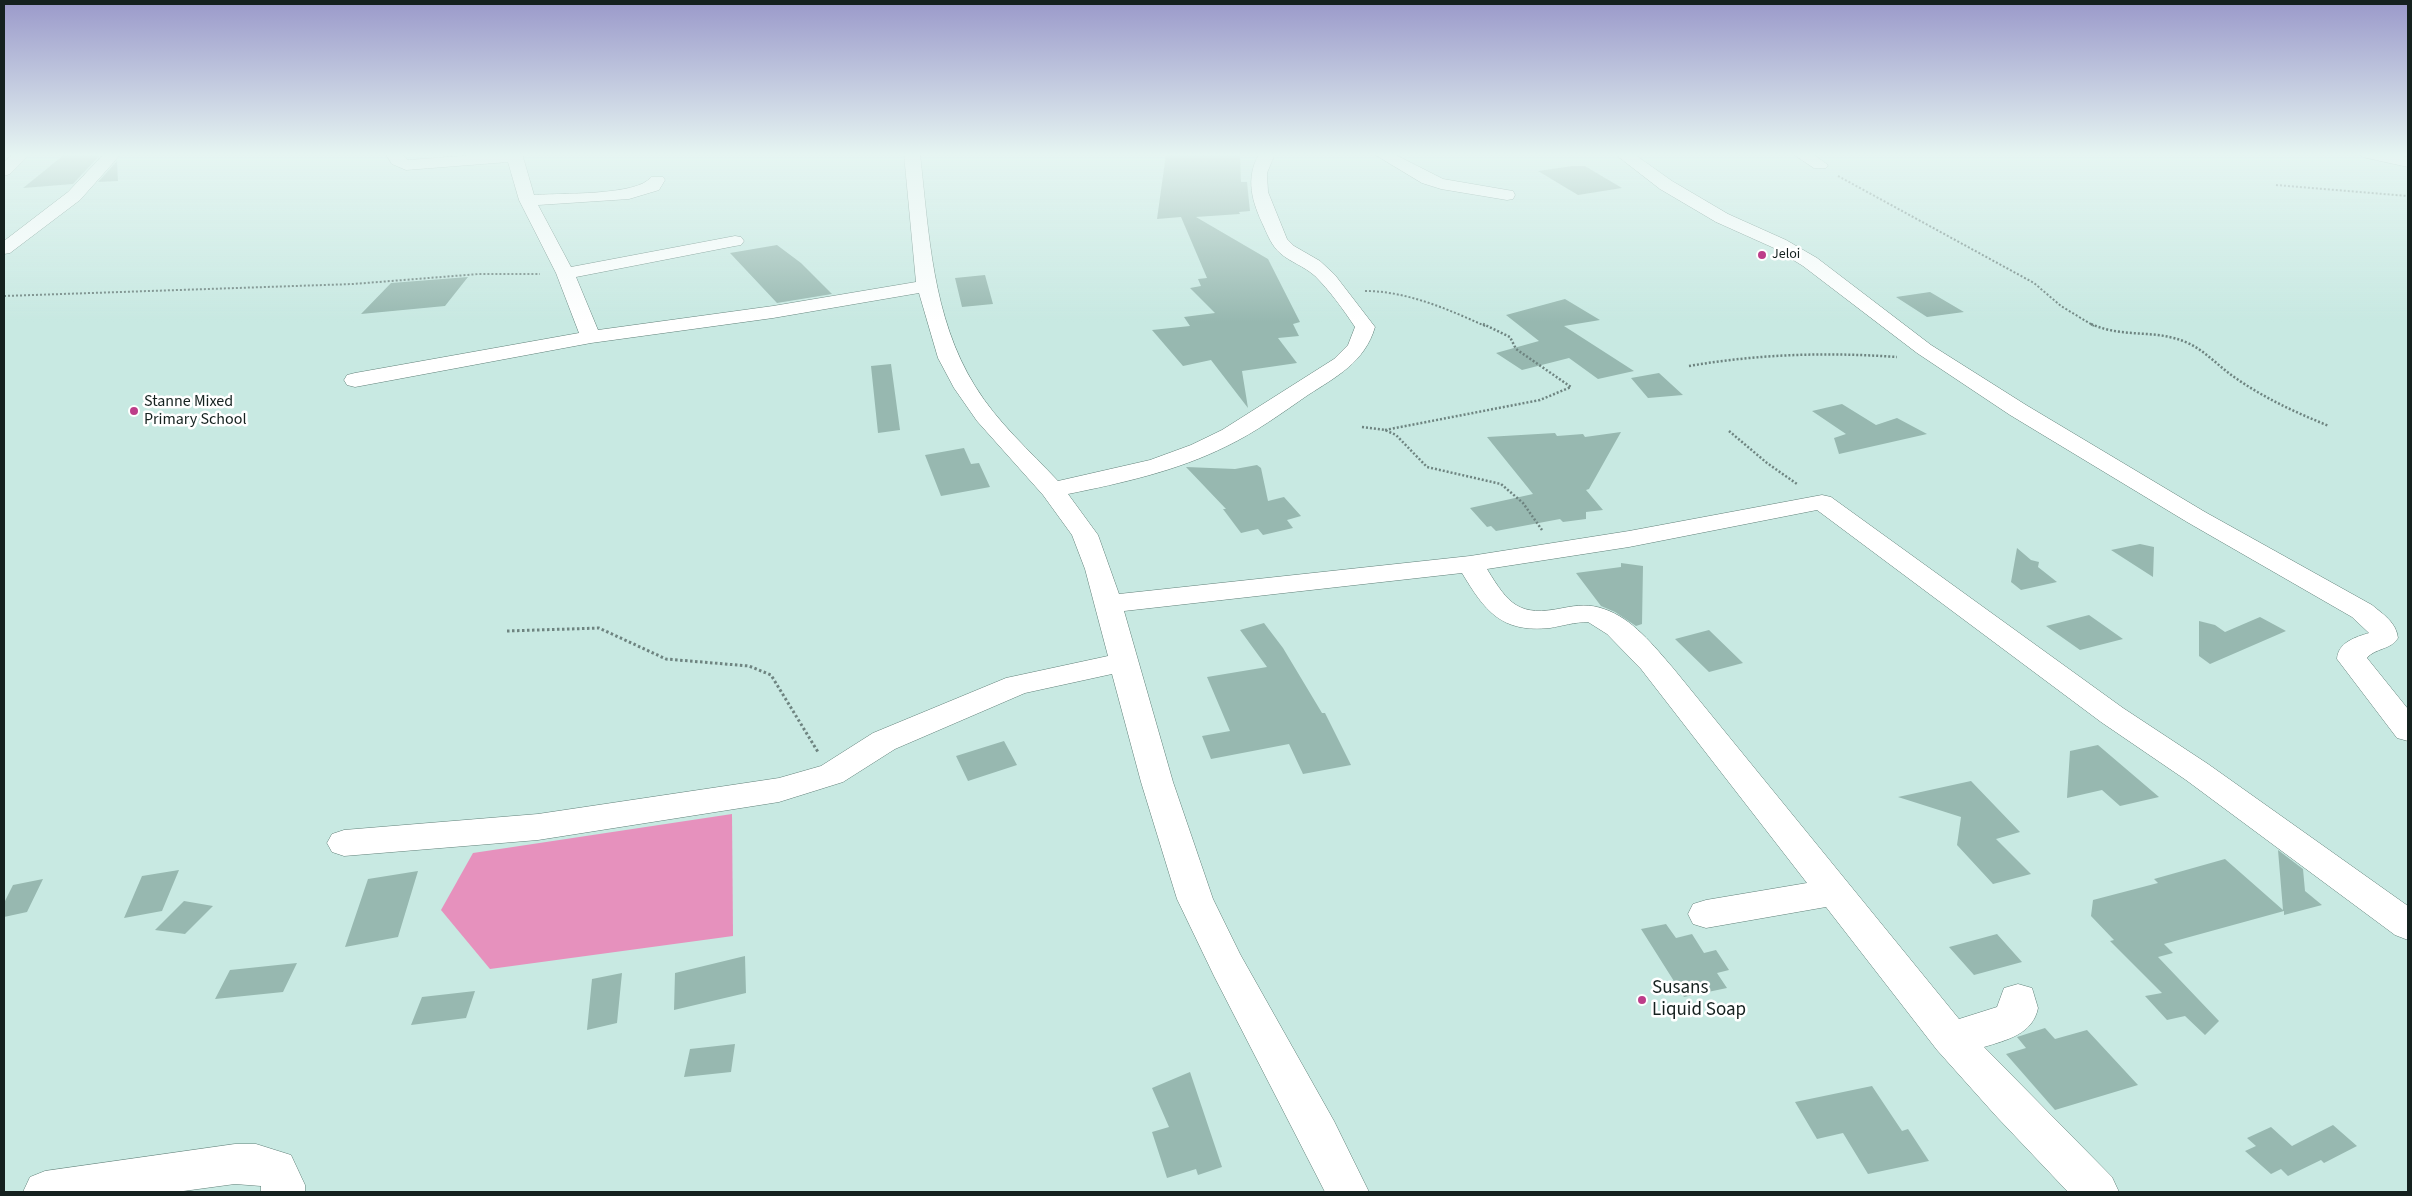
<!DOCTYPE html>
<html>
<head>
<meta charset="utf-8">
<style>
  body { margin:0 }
  #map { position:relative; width:2412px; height:1196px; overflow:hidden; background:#c8e9e2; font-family:"Source Sans 3",sans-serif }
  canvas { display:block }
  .frame { position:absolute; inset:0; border:5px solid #15211f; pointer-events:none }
</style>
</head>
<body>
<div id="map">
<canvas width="2412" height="1196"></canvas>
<div class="frame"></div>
</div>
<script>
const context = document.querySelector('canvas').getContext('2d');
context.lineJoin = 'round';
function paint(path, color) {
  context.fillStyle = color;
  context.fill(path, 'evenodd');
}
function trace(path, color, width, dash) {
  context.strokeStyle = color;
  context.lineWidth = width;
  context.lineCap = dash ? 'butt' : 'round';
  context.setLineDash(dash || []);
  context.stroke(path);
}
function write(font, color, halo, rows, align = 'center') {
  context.font = font + ' "Source Sans 3",sans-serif';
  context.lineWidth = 5;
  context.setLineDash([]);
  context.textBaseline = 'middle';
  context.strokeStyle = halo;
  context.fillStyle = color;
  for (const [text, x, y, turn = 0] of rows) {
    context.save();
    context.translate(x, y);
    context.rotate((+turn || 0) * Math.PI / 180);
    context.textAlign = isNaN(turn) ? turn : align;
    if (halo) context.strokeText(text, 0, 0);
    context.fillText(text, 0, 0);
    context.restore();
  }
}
paint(new Path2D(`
  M732,814l1,122 -243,33 -49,-59 32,-57z`), '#e691bd');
paint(new Path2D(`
  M65,154h36l-28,30 -50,4z
  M1166,154h74l1,28h6l3,29 -11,1 1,2 -44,3 72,42 32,63 -7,2 6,12 -21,2 19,25 -55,8 6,37 -37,-48 -28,6 -31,-36 38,-4 -6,-9 31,-4 -25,-25 11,-2 -3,-7 9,-1 -26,-61 -24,2z
  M117,161l1,20 -20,1z
  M1572,166h13l37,22 -44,7 -40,-24z
  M777,245l24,18 31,31 -55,9 -47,-50z
  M985,275l8,29 -31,3 -7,-29z
  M468,277l-23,29 -84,8 30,-31z
  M1930,292l34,20 -37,5 -31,-20z
  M1565,299l35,21 -36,6 70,45 -36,8 -29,-21 -47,12 -26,-17 43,-12 -33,-26z
  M891,364l9,66 -22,3 -7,-67z
  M1659,373l24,22 -35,3 -17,-20z
  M1842,404l34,21 21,-7 30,16 -88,20 -5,-16 12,-4 -34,-23z
  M1621,432l-32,57 -3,1 17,20 -17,2v7l-23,3 -3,-3 -64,12 -5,-5 -4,1 -17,-19 63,-14 -46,-57 68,-4 2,3 26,-2 2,3z
  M964,448l7,16 8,-1 11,24 -49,9 -16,-41z
  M1257,465l4,3 7,33 16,-4 17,19 -14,4 6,8 -30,7 -5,-6 -17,4 -18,-24h3l-40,-42 49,2z
  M2140,544l14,3 -1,30 -42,-27z
  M2017,548l14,12 8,2 -1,5 19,15 -36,8 -10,-8z
  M1621,563l22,3 -1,58 -6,2 -21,-14 -14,-6 -25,-33 45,-6z
  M2089,615l34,24 -43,11 -34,-24z
  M2260,617l26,14 -76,33 -11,-8v-35l16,4 10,7z
  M1264,623l19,25 39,65h3l26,52 -48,9 -14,-30 -78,15 -9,-23 28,-5 -23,-54 60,-10 -27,-37z
  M1709,630l34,33 -34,9 -34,-33z
  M1004,741l13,24 -49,16 -12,-25z
  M2098,745l61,52 -39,9 -18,-16 -35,8 3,-47z
  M1971,781l49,51 -24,7 35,35 -38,10 -36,-39 4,-28 -63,-20z
  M2278,850l25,19 2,22 17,14 -38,10v-4l-120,33 9,9 -15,4 61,64 -14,14 -20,-19 -18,4 -22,-24 17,-3 -52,-52 4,-1 -23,-24 2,-16 65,-17 -4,-4 71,-20 58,51z
  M179,870l-17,41 -38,7 18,-42z
  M418,871l-20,66 -53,10 23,-68z
  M43,879l-16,33 -23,5v-14l9,-18z
  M184,901l29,5 -28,28 -30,-4z
  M1666,924l10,14 16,-4 12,19 12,-3 13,20 -12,3 10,15 -43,9 -43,-68z
  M1997,934l25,28 -48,13 -25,-28z
  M745,956l1,37 -72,17 1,-37z
  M297,963l-14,29 -68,7 15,-29z
  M622,973l-5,50 -30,7 5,-51z
  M475,991l-9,27 -55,7 11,-28z
  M2045,1028l10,11 32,-9 51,55 -83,25 -49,-56 20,-6 -9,-11z
  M735,1044l-4,28 -47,5 6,-28z
  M1190,1072l32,95 -24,8 -2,-6 -29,9 -15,-46 17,-5 -17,-39z
  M1872,1086l30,45 6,-2 21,32 -61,13 -25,-41 -26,6 -22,-37z
  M2333,1125l24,21 -33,17 -3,-3 -33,16 -7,-7 -10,5 -26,-23 11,-5 -9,-8 24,-11 21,19z`), '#97b8b0');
const minor = new Path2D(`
  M13,154h17l-20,20 -6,2v-14z
  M104,154h17l-41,46 -70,53 -6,1v-13l64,-49z
  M386,154h16l6,6 79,-6h38l-2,3 11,38c25,-2 104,1 117,-18h12l2,3 -6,10 -30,9 -91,6 33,62 164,-31 6,1 3,4 -3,4 -6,1 -159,31 22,53 175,-24 143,-24 -12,-128h16c9,79 12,163 55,232 22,36 55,65 83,95l92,-21 41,-15 31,-15 112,-71 14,-14 7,-18c-12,-18 -25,-36 -40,-51 -11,-10 -25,-14 -35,-23 -8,-7 -12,-17 -16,-26 -12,-25 -19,-48 -5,-73h16l-8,19 1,19 19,47 7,7 26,15 15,14 40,52c-10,35 -39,50 -67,68 -26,18 -52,37 -81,51 -50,25 -105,37 -159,48l30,41 21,59 351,-38 159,-25 193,-36 9,2 292,211 85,56 200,142v34l-13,-5 -209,-155 -85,-58 -284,-212 -188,37 -142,22c22,36 32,48 76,39 15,-3 27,-4 41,1 28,9 50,37 69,59l286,351 38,-12 7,-19 14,-4 14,4 6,20c-5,26 -31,32 -54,39l128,130 7,15h-51l-72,-76 -59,-66 -111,-143 -120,21 -13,-4 -5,-10 5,-10 13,-4 101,-17 -166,-214 -34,-35 -19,-12c-13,0 -26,4 -38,6 -49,5 -65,-17 -88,-55l-338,38 49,171 40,117 27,55 94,167 35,71h-44l-111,-216 -37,-77 -36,-117 -29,-108 -87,19 -130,56 -52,33 -64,20 -241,38 -194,16 -12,-4 -5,-9 5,-9 12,-4 194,-16 241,-36 42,-12 52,-33 133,-55 102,-22 -23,-87 -13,-34 -29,-40 -66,-74 -23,-33 -16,-30 -19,-65 -146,25 -182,25 -236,44 -8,-2 -3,-5 3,-5 8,-2 224,-40 -23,-60 -37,-73 -11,-38 -102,8 -14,-6z
  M1374,154h20l49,25 64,11 6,1 2,4 -2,4 -6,1 -66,-11 -19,-6z
  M1615,154h19l38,27 56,33 58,26 31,18 114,87 95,60 179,107 167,93c12,10 24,17 26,33 -7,12 -23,10 -31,20l41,51v32l-11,-3 -60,-79c1,-17 19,-22 32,-26l-17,-16 -165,-95 -177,-107 -93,-62 -114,-87 -29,-18 -58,-26 -56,-33z
  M1793,154h20l15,11 -2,3h-12z
  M2360,154h33l15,3v10l-46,-10z
  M235,1144h21l35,11 14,30v7h-44v-6l-26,-2 -59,8h-153l7,-15 15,-6z`);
trace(minor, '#618079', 1);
trace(new Path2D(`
  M1838,176l196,107 27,23 33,20
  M2276,185l132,11
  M1365,291c41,0 83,18 120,35
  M4,296l349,-12 126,-10h61`), '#6e8480', 2, [2, 2]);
trace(new Path2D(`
  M2091,324c34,15 63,4 97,19 19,9 32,25 49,36 29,20 60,34 92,47
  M1689,366c70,-12 137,-14 208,-9
  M1362,427l23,3 11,5 31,32 74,17 22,19 19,27
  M1385,430l155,-30 31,-13 -55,-38 -6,-12 -27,-13
  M1729,431l38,32 30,21`), '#6e8480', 2.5, [2, 2]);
trace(new Path2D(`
  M507,631l92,-3 67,31 83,7 22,9 47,77`), '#6e8480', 3, [2.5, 2.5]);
paint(minor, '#fff');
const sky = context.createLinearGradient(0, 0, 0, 322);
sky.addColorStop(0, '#9a99ca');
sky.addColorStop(0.48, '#e6f5f2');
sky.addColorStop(1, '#e6f5f200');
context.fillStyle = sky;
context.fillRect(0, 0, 2412, 322);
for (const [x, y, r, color] of [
  [1762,255,5,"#bd3d89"],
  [134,411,5,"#bd3d89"],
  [1642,1000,5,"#bd3d89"]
]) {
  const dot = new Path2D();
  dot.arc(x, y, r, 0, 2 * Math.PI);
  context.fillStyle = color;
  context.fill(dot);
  trace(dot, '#fff', 2);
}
write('14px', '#15211f', '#fff', [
  ["Jeloi",1772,255]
], 'left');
write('16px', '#15211f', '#fff', [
  ["Stanne Mixed",144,402],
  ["Primary School",144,420]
], 'left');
write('19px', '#15211f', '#fff', [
  ["Susans",1652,989],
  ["Liquid Soap",1652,1011]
], 'left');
</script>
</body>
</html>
